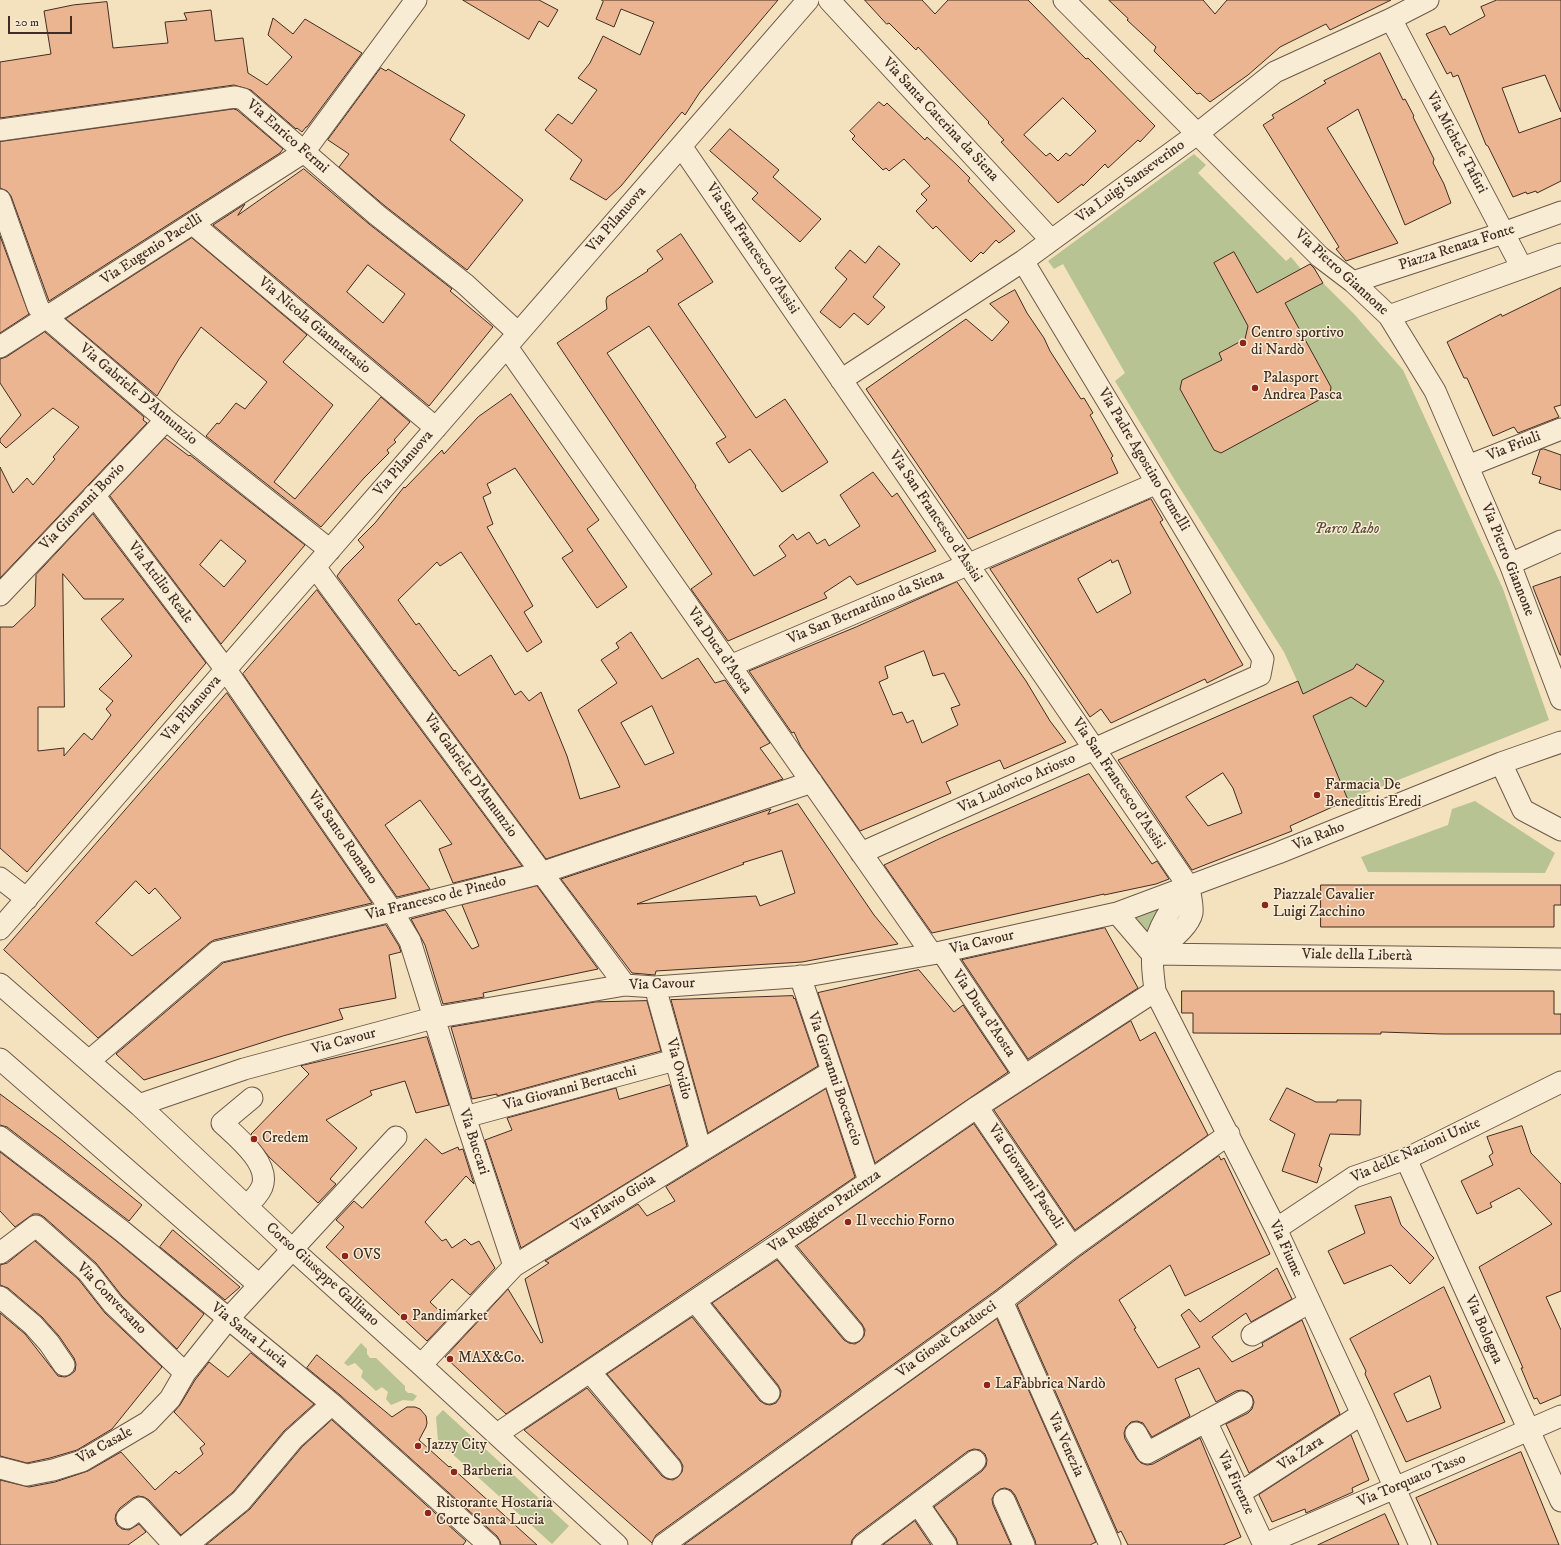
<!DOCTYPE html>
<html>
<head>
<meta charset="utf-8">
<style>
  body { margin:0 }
  #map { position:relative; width:1561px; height:1545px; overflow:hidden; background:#f4e1bd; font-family:"IM FELL DW Pica",serif }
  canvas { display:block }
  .scale { position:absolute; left:8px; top:16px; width:64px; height:18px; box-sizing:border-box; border:2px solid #412c23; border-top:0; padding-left:5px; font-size:12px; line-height:14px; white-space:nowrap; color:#412c23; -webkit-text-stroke:3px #f8ecd4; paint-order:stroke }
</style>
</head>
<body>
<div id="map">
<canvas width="1561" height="1545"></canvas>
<div class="scale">20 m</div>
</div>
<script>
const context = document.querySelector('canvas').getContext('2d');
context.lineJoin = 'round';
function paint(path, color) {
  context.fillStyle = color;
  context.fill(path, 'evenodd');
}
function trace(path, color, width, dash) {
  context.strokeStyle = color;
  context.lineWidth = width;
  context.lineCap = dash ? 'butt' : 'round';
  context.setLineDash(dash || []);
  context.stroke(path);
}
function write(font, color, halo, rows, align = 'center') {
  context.font = font + ' "IM FELL DW Pica",serif';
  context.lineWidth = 3;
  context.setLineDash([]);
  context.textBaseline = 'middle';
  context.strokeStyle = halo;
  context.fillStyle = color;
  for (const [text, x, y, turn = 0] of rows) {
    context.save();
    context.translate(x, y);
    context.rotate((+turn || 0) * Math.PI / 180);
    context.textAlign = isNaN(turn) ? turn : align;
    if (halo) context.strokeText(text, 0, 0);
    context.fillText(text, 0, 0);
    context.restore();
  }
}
paint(new Path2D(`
  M1194,154l12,11 -8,8 88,88 5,-4 10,12 8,-4h4l9,17 33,33 48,55 100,219 46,131 -201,80 -28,-69 -36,-79 -108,-170 -61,-101 10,-8 -62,-109 -9,5 -6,-8z
  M1475,801l80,52 -10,20 -177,-1 -7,-15 87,-32 4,-16z
  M1164,905l-17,27 -20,-15z
  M361,1343l6,6v5l3,4h6l29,28v4l3,3h4l5,3 -4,5 -10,-1 -12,5 -5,-6 2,-7 -6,-5 -6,4 -15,-14 2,-6 -8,-8 -7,3 -4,-3z
  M443,1410l126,116 -17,18 -114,-103 -2,-24z`), '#b8c393');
const building = new Path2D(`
  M463,0h76l19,10 -10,17 -9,-6 -10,18z
  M602,0h176l-78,92 -15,23 -3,-3 -61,74 -15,14 -36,-21 12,-19 -37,-30 13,-16 14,10 25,-34 -19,-12 12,-15 13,-27 37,19 14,-33 -33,-13 -7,18 -18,-8 7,-17z
  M865,0h57l13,14 13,-14h80l58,59 2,-1 67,68 -15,16 -2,-2 -30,28 -3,-4 -22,22 -1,-2 -24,19 -57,-61 3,-2 -16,-17 1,-1 -71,-75 -2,3 -27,-27 -2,1zM1063,98l33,33 -26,25 -4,-3 -8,8 -8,-8 -4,3 -22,-21z
  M1109,0h94l12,14 12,-14h164l-61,30 -4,-6 -46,23 -32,28 -38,27 -10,-9 -3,1 -43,-43 2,-4 -29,-27 1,-1z
  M1497,0h64v112l-16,-37 -43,13 17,45 42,-15v63l-24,12 -1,-2 -9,3 -1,-2 -13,5 -25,-51 -2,-1 -28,-70 -5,2 -2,-5 -4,2 -21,-40 19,-8 5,9 35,-19 -4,-9z
  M107,2l6,46 55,-5 -3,-21 22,-2 -3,-7 27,-3 4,31 28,-3 5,35 19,12 25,-28 -24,-22 5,-17 20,16 12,-15 57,34 -55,74h-1l-4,5 -5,-4 -1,1 -45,-39 -17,-5 -234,33v-56l51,-8 -7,-43 29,-6z
  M1380,53l23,47 2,-1 9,17 -1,1 21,42 -1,4 11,21 7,19 -46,22 -47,-116 -31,19 71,115 -52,18 -10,-12 3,-2 -76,-122 11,-7 -2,-3 54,-32 -2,-2z
  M381,68l5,3 2,-2 77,46 -15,25 73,60 -56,70 -82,-64 -46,-39 10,-13 -21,-14z
  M879,102l5,4 3,-3 38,37 2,-3 30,28 13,13 -2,3 47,50 -16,12 -3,-3 -13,14 -2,-2 -10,10 -35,-36 -3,3 -17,-18 11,-11 -6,-6 9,-8 -26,-27 -15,12 -3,-3 -3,2 -31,-31 3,-3 -5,-5z
  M234,109l3,1 46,39 -3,4 -231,148 -38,-105 -4,-5 -7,-3v-46z
  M730,129l49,41 -6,7 48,42 -21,23 -48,-43 6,-6 -48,-42z
  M304,169l65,55 83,65 -2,2 43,36 -64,79 -216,-181 32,-21 -7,11zM368,265l37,29 -22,29 -36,-31z
  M681,234l32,48 -35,22 78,114 29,-19 43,63 -46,30 -32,-43 -21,14 -13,-20 10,-6 -77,-111 -42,27 89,133 -1,1 59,89 32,-20 -7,-10 14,-12 4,6 12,-8 8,12 8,-5 4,7 31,-20 -20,-31 33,-23 19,25 5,-4 39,58 -79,34 -7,-9 -26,17 3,5 -99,43 -37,-52 21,-15 -155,-231 50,-34 -1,-8 1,-4 41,-26 -1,-1 16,-11 -6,-8z
  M0,236l29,78 -29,19z
  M192,238l115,97 -24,27 50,43 -59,77 21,17 86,-102 29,25 -16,18 2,2 -9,8 2,3 -25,25 -43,49 -115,-91 11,-13 2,1 17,-21 9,6 22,-27 -66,-55 -22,32 -22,37 -91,-77z
  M879,246l21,18 -27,33 12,10 -17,18 -14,-12 -14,15 -20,-16 27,-33 -12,-11 15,-18 15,13z
  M1234,252l23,41 53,-29 4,4 9,15 -38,20 46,84 -1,7 -109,59 -7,-3 -34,-61 2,-9 40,-20 -3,-7 26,-14 3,-13 -34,-63z
  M1561,288v117l-7,2 5,10 -41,16 -4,-6 -21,9 -26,-58h-3l-17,-36 54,-28 1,2z
  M1015,290l12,23 17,25 6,13 31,48 3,-1 9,15 -3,2 23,41 -2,2 7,15 -150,66 -102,-150 100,-70 26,22 17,-19 -19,-18z
  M45,332l99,85 -1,3 4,3 -147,155v-111l13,26 14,-15 6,7 22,-26 -2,-2 26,-30 -26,-19 -47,40 -6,-6v-3l21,-24 -21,-32v-24l6,-2z
  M511,394l88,126 -12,9 40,58 -30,21 -35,-50 11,-7 -58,-83 -28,16 4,9 -8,4 10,27 -6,3 46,79 -9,6 18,30 -15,10 -66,-100 -21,14 -3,-4 -39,38 18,25 3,-2 35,48 1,-1 4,6 32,-21 24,40 6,-4 8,10 12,-9 26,64 13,43 40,-12 -42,-77 39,-27 -16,-23 18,-12 -3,-5 15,-11 31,47 36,-21 17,25 10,-3 45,63 -10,5 23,31 -237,80 -209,-283 6,-8 21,-21 -6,-7 17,-17 29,-36 1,1 37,-38 2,4 34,-37zM652,706l22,47 -29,12 -24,-42z
  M165,438l24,18 1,-1 115,90 -84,99 -111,-148zM221,540l25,21 -22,26 -24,-22z
  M1544,449l17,6v35l-22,-7 2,-6 -9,-3 8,-24z
  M1151,499l12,21 -3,2 83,143 -36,18 -2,-4 -94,44 -10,-14 -11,8 -100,-148zM1111,560l1,3 6,-3 13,33 -34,20 -19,-34z
  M93,514l113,149 -179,209 -27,-24v-221h13l22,-21 1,-31zM63,574l21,25h40l-23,20 31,37 -33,33 14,12 -7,8 5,6 -19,25 -8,-7 -20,23v-8l-26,3v-44h26z
  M1561,577v78h-1l-27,-68z
  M957,582l69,99 24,40 16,21 -62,27 -4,-9 -54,22 5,11 -91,38 -59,-84 -7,-15 -2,1 -43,-62 107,-44zM924,651l9,25 11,-3 16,32 -9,3 7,17 -36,18 -9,-23 -6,3 -5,-11 -9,3 -14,-33 9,-4 -3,-11z
  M317,590l205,276 -69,17 -14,-34 13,-5 -32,-44 -35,25 45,64 -33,8 -154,-223z
  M1357,664l27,17 -18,26 -15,-10 -38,19 35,84 -58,26 2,5 -100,39 -74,-110 180,-79 5,13 50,-25zM1223,773l10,15 9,25 -34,13 -22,-29z
  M227,693l145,210 -158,37 -5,3 -111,95 -94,-88zM136,881l13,13 6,-6 26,30 -49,38 -36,-33z
  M1089,774l63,90 5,-3 12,18 -13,5 -52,11v-1l-172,39 -48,-68 57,-27z
  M798,804l76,111 24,29 -96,18 -146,9 -1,4 -23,-2 -71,-94 210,-70 -3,5zM782,851l13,42 -35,13 -4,-10 -119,8 107,-40 -1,-1z
  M1321,885h240v20h-7v22h-233z
  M537,886l61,83 -115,24 1,4 -41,7 -18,-59 -14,-26 34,-9 27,39 7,-3 -17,-41z
  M386,925l13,21 2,6 -12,3 7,43 -57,11 4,10 -60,17 -139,44 -28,-26 107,-91z
  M1105,928l33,60 -110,71 -66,-99z
  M919,970l35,42 9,-7 45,67 -133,91 -57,-170z
  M1182,991h372v23h7v20h-118l-62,-2v2l-188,-1v-20h-11z
  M793,996l1,3 1,-1 23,68 -110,67 -37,-133z
  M647,1001l14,50 -164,45v-2l-25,5 -21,-72 144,-25z
  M1131,1021l9,20 15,-9 53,103 -133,95 -81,-120z
  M427,1037l22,68 -33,8 -11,-32 -35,10 2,4 -46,25 31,28 -27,31 6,5 -18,19 -49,-46 -18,-23 58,-60 -8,-8z
  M670,1085l17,61 -166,102 -36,-108 27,-10 -5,-12 109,-30 3,11z
  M1287,1088l29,14h21v-2h24l-1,35 -30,-1 -11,32 3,2 -5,15 -35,-12 13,-37 -25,-14z
  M826,1089l29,88 -349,237 -61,-57 63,-68 33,54 2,-1 -18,-63 24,-16 -4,-2 93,-57 9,12 28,-15 -9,-14z
  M0,1094l59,44 83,67 -13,16 -122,-94 -7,-2z
  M974,1124l82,120 -61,47 -339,244 -4,8 -128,-113 63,-42 75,88 5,3 6,1 5,-3 4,-5 1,-6 -3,-6 -73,-86 85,-57 68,84 5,3 5,1 6,-2 4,-6 1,-6 -3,-6 -66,-82 65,-43 67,80 5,3 6,1 5,-3 4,-5 1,-6 -3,-6 -65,-78z
  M1522,1126l9,27 30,31v107l-15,6 15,33v65l-21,9 -3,-6 -3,1 -13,-31h2l-44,-101 73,-43 -33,-36 -29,15 2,4 -15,7 -16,-33 32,-16 -4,-9 4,-3 -6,-16z
  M426,1139l16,15 16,-7 1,3 4,-1 11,35 -8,-8 -41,46 17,19 4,-2 6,9 13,-9 6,6 8,-4 16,27 -25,27 -18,-16 -22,23 18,17 -21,22 -101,-94 18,-20 -8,-7 18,-19 8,7z
  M0,1152l115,88 89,74 -27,35 -55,-53 -26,-33 -52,-46 -5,-3h-6l-18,13 -15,-16z
  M1219,1156l2,4 3,-2 46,96 -85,42 -15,-31 -51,35 17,28 -2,1 24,39 42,-21 -19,-32 8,-6 11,13 77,-54 15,31 -41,23 -5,-9 -34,24 20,25 31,-16 -1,-3 40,-23 38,94 -91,59 -23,-49 22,-11 4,-4 2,-7 -2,-6 -4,-4 -6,-2 -6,1 -20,11 -17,-34 -24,11 15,37 -38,21 -9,-14 -6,-2 -6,1 -5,5 -2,6 1,6 12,20 4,4 6,2 6,-1 47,-26 41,99 -18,8h-95l-7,-14 -3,2 -101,-228 62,-48z
  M1391,1197l10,28 33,33 -24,26 -19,-19 -47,19 -16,-33 37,-18 -10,-27z
  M173,1230l7,6 60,51 -15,13 -65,-53z
  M35,1241l44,39 26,33 57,54 -50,62 -35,21 -27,8 -23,5 -27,-7v-143l25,21 33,42 7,1 5,-2 5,-4 1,-7 -2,-6 -15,-22 -17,-19 -34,-29 -8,-3v-20l7,-2z
  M1444,1287l61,135 -99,40 -41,-88 1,-3 -16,-32zM1430,1376l11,32 -34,14 -13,-28z
  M997,1319l99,223 -6,3h-54l-1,-5 -20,-45 -4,-5 -6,-2 -5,1 -5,4 -3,6 1,6 18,40h-53l-2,-7 -22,-31 48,-36 4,-5 1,-6 -2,-6 -5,-4 -6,-1 -6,2 -112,84 -4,5 -1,5h-167z
  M251,1353l63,51 -30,27 -51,61 -52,43 -32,-35 -5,-3 -6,-1 -5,2 -13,10 -4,6 -1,5 2,6 5,4 7,1 10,-6 7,8 -18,13h-128v-65l29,7 26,-5 33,-11 33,-19 34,38 21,-19 3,3 24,-20 -3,-6 5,-4 -31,-32 6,-7 15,-25 14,-18 19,15z
  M317,1355l75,62 15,-10h8l5,2 6,7 1,7 -1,4 -7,13 30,27 1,-1 87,79h-36l-1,-4 -3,-5 -157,-141 -33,-27z
  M332,1420l134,121 -3,4h-257l44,-36 52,-62z
  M1351,1435l18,45 -17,8 1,4 -47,21 -1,-4 -33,13 -13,-27z
  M1521,1452l38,93h-121l-22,-47z
  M1385,1514l14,31h-81z
  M915,1521l16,24h-48z`);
paint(building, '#ebb591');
trace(building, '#412c23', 1);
const minor = new Path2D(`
  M829,0l222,240
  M1064,0l256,257 33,25 36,34 46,75 75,173 51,135
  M1391,19l131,249
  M0,130l235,-33 8,2 134,116 88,69 53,49
  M681,146l508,741c1,8 4,18 3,26 -3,15 -28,33 -40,41
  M0,200l38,107 8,10 120,103 164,130
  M193,224l243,204
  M1353,282l150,-49 58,-21
  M1389,316l172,-62
  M0,347l304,-195 112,-152
  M507,347l425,607
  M841,380l182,-119 174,-127 78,-62 116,-53 37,-19
  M1468,466l93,-37
  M94,495l132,175 166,241 18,30 55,176 49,149
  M1510,564l51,-23
  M315,567l310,418
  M0,595l166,-175
  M730,666l237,-101 190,-82
  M1501,763l22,47 38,20
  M861,853l399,-178 3,-16 -240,-398
  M0,878l27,21
  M1188,888c-17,19 -31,39 -35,65 -2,11 1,26 2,38l121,238 86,185 58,131
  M1117,913l35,41
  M0,929l808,-929
  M942,952l83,124
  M1152,954l409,5
  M800,976l69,205
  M0,984l139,121 153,144 129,116 196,180
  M655,987l46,164
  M0,1059l259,226
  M89,1061l128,-109 175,-41 149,-38 271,-91
  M139,1105l105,-36 189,-51 192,-33 30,2 152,-11 125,-22 185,-41 161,-60 223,-90 60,-21
  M977,1107l95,140
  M465,1117l210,-57
  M0,1137l122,94 210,173 157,141
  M1406,1159l155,342
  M246,1206c6,-5 13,-12 16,-19 9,-23 -25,-50 -40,-64l30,-25
  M1276,1229l78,-52 52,-18 155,-77
  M779,1244l74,88
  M0,1253l36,-27 52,46 25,32 72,69
  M0,1297l33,28 16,18 15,22
  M695,1301l74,92
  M1002,1301l108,244
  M1252,1335l58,-33
  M421,1365l93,-99 187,-115 130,-79
  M590,1372l81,96
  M1206,1421l58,124
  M1136,1433l11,20 95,-51
  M497,1434l282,-190 198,-137 178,-116
  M0,1468l27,7 26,-5 29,-9 66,-39 22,-23 15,-26 43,-54 168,-182
  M1240,1493l122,-79
  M1004,1500l20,45
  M918,1504l28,41
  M127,1518l13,-10 34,37
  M187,1545l54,-44 52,-62 39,-35
  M663,1545l339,-244 70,-54 157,-113
  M863,1545l112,-84
  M1263,1545l298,-129`);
trace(minor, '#6e594a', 23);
trace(minor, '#f8ecd4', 21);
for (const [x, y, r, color] of [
  [1243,343,4,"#8f2418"],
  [1255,388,4,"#8f2418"],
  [1317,795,4,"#8f2418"],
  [1265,905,4,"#8f2418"],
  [254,1139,4,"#8f2418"],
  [848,1222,4,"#8f2418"],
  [345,1256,4,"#8f2418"],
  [404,1317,4,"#8f2418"],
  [450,1359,4,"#8f2418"],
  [987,1385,4,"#8f2418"],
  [418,1446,4,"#8f2418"],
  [454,1472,4,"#8f2418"],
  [428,1513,4,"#8f2418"]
]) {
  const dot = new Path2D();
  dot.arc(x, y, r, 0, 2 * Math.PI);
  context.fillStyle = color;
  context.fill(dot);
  trace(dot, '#f8ecd4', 1.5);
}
write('15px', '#412c23', '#f8ecd4', [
  ["Via Santa Caterina da Siena",940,120,47],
  ["Via Enrico Fermi",287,137,41],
  ["Via Michele Tafuri",1456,143,62],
  ["Via Luigi Sanseverino",1131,182,-36],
  ["Via Pilanuova",617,220,-49],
  ["Piazza Renata Fonte",1457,248,-18],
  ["Via San Francesco d'Assisi",752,249,56],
  ["Via Eugenio Pacelli",152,250,-33],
  ["Via Pietro Giannone",1341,273,42],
  ["Via Nicola Giannattasio",314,326,40],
  ["Via Gabriele D'Annunzio",138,395,40],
  ["Via Friuli",1514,447,-22],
  ["Via Padre Agostino Gemelli",1143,460,59],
  ["Via Pilanuova",404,464,-49],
  ["Via Giovanni Bovio",83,507,-46],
  ["Via San Francesco d'Assisi",935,517,56],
  ["Via Pietro Giannone",1507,560,68],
  ["Via Attilio Reale",160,583,53],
  ["Via San Bernardino da Siena",866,608,-23],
  ["Via Duca d'Aosta",719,651,55],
  ["Via Pilanuova",192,709,-49],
  ["Via Gabriele D'Annunzio",470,776,54],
  ["Via Ludovico Ariosto",1017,784,-24],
  ["Via San Francesco d'Assisi",1118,784,56],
  ["Via Raho",1319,837,-22],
  ["Via Santo Romano",342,838,55],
  ["Via Francesco de Pinedo",436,899,-14],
  ["Via Cavour",982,943,-13],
  ["Viale della Libertà",1357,956,1],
  ["Via Cavour",662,985,-2],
  ["Via Duca d'Aosta",983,1014,56],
  ["Via Cavour",344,1042,-15],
  ["Via Ovidio",678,1069,75],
  ["Via Giovanni Boccaccio",834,1079,71],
  ["Via Giovanni Bertacchi",570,1089,-15],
  ["Via Buccari",473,1142,72],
  ["Via delle Nazioni Unite",1416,1151,-24],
  ["Via Giovanni Pascoli",1025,1177,56],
  ["Via Flavio Gioia",614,1204,-32],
  ["Via Ruggiero Pazienza",825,1212,-35],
  ["Via Fiume",1285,1249,65],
  ["Corso Giuseppe Galliano",322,1275,42],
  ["Via Conversano",111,1299,46],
  ["Via Bologna",1483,1330,66],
  ["Via Santa Lucia",249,1336,39],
  ["Via Giosuè Carducci",947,1340,-36],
  ["Via Venezia",1065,1445,66],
  ["Via Casale",105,1446,-29],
  ["Via Zara",1301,1454,-33],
  ["Via Torquato Tasso",1412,1481,-23],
  ["Via Firenze",1235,1483,65]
]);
write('15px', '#412c23', '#f8ecd4', [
  ["Centro sportivo",1251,334],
  ["di Nardò",1251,351],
  ["Palasport",1263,379],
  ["Andrea Pasca",1263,396],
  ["Farmacia De",1325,786],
  ["Benedittis Eredi",1325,803],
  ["Piazzale Cavalier",1273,896],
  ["Luigi Zacchino",1273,913],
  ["Credem",262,1139],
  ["Il vecchio Forno",856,1222],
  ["OVS",353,1256],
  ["Pandimarket",412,1317],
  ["MAX&Co.",458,1359],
  ["LaFabbrica Nardò",995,1385],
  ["Jazzy City",426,1446],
  ["Barberia",462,1472],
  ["Ristorante Hostaria",436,1504],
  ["Corte Santa Lucia",436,1521]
], 'left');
write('italic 15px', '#594a39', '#f8ecd4', [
  ["Parco Raho",1347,530]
]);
</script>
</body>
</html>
